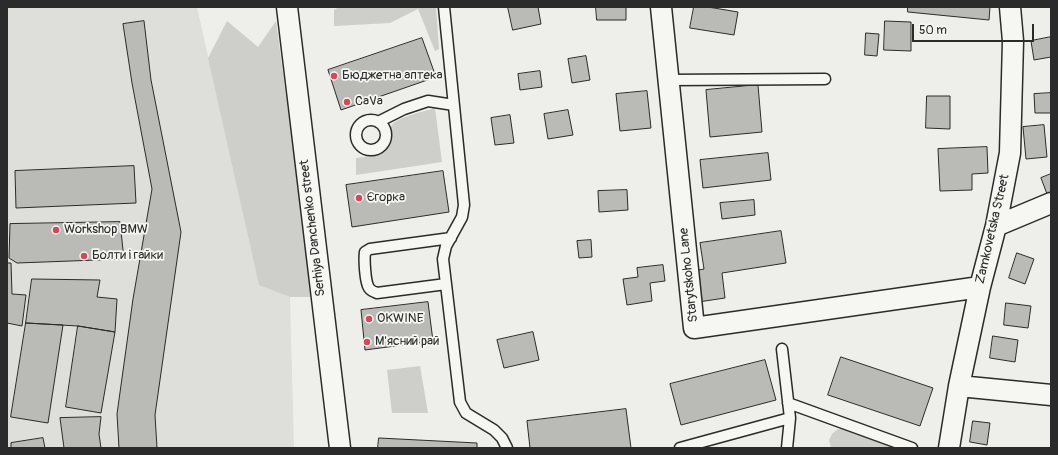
<!DOCTYPE html>
<html>
<head>
<meta charset="utf-8">
<style>
  body { margin:0 }
  #map { position:relative; width:1058px; height:455px; overflow:hidden; background:#eeeeea; font-family:Pangolin,sans-serif }
  canvas { display:block }
  .frame { position:absolute; inset:0; border:8px solid #2b2b2b; pointer-events:none }
  .scale { position:absolute; left:912px; top:24px; width:122px; height:18px; box-sizing:border-box; border:2px solid #2b2b2b; border-top:0; padding-left:5px; font-size:12px; line-height:14px; white-space:nowrap; color:#2b2b2b; -webkit-text-stroke:3px #f6f6f2; paint-order:stroke }
</style>
</head>
<body>
<div id="map">
<canvas width="1058" height="455"></canvas>
<div class="frame"></div>
<div class="scale">50 m</div>
</div>
<script>
const context = document.querySelector('canvas').getContext('2d');
context.lineJoin = 'round';
function paint(path, color) {
  context.fillStyle = color;
  context.fill(path, 'evenodd');
}
function trace(path, color, width, dash) {
  context.strokeStyle = color;
  context.lineWidth = width;
  context.lineCap = dash ? 'butt' : 'round';
  context.setLineDash(dash || []);
  context.stroke(path);
}
function write(font, color, halo, rows, align = 'center') {
  context.font = font + ' Pangolin,sans-serif';
  context.lineWidth = 3.5;
  context.setLineDash([]);
  context.textBaseline = 'middle';
  context.strokeStyle = halo;
  context.fillStyle = color;
  for (const [text, x, y, turn = 0] of rows) {
    context.save();
    context.translate(x, y);
    context.rotate((+turn || 0) * Math.PI / 180);
    context.textAlign = isNaN(turn) ? turn : align;
    if (halo) context.strokeText(text, 0, 0);
    context.fillText(text, 0, 0);
    context.restore();
  }
}
paint(new Path2D(`
  M7,7h190l62,277 31,13 4,151h-287z`), '#dededb');
paint(new Path2D(`
  M339,7h97l3,42 -4,2 -17,-42 -28,14 -56,3v-16z
  M227,21l31,26 18,-26 37,276h-23l-31,-12 -51,-227z
  M435,108l7,54 -86,13v-17c13,-2 30,-3 33,-18 1,-5 1,-12 3,-15 5,-8 34,-14 43,-17z
  M420,366l8,47h-36l-5,-43z
  M838,429h6l53,19h-66l-2,-8 3,-6z`), '#cececa');
const building = new Path2D(`
  M508,7h30l3,17 -28,6z
  M596,7h30v13h-29z
  M694,7h14l30,5 -4,23 -44,-7z
  M908,7h82l-1,13 -81,-8z
  M144,21l7,59 30,152 -26,183 2,33h-38l-2,-34 16,-115 19,-110 -20,-106 -9,-59z
  M885,21l26,1v29l-27,-1z
  M866,33l13,1 -2,22 -12,-1z
  M1051,37v20l-17,3 -3,-19z
  M422,38l14,39 -95,33 -13,-40z
  M586,56l4,24 -18,3 -4,-24z
  M540,71l2,16 -22,3 -2,-16z
  M758,85l4,47 -52,5 -4,-47z
  M647,91l4,37 -31,3 -4,-37z
  M1051,93v20h-16l-1,-19z
  M927,96h23v33l-24,-1z
  M568,110l5,25 -25,4 -4,-25z
  M510,115l4,28 -19,2 -4,-27z
  M1044,125l3,32 -21,2 -3,-32z
  M987,147l1,26 -16,1v16l-32,1 -2,-42z
  M768,153l3,27 -68,8 -3,-28z
  M134,166l2,37 -120,5 -1,-37z
  M443,171l6,41 -97,15 -6,-42z
  M1051,174v18l-4,2 -6,-16z
  M627,190l1,20 -29,2 -1,-21z
  M754,200l1,15 -33,4 -2,-16z
  M120,222l4,37 -107,4 -8,-5 1,-34z
  M781,231l5,32 -64,10 3,25 -27,4 -4,-31 10,-2 -4,-26z
  M591,240l1,17 -13,1 -2,-17z
  M1017,253l17,6 -9,25 -16,-6z
  M7,263h4l1,31 14,1 -4,31 -15,-3z
  M663,265l2,16 -15,2 2,18 -25,4 -4,-26 15,-2 -1,-9z
  M32,279l68,1 -3,17 20,2 -2,33 -37,-6 -52,-3z
  M428,302l5,39 -68,9 -4,-40z
  M1006,303l25,3 -3,22 -24,-3z
  M26,323l37,2 -15,98 -37,-6z
  M78,326l37,6 -14,81 -35,-6z
  M533,332l6,28 -35,8 -7,-28z
  M993,336l25,4 -3,22 -25,-4z
  M841,357l92,31 -13,38 -92,-31z
  M765,360l11,40 -95,25 -11,-41z
  M626,409l5,39h-101l-3,-27z
  M101,417l-2,17 2,14h-37l-4,-30z
  M973,421l17,2 -3,22 -17,-3z
  M43,438l2,10h-34v-5z
  M379,438l98,5v5h-99z`);
paint(building, '#babab7');
trace(building, '#2b2b2b', 1);
const lane = new Path2D(`
  M444,7l20,198 -2,12 -16,29 -3,13 17,143 6,11 28,17 8,8 5,10
  M668,80l157,-1
  M356 135a15 15 0 1 1 30 0a15 15 0 1 1-30 0Z
  M378,122l26,-13 24,-8 26,4
  M446,284l-69,9c-3,-1 -6,-2 -8,-5 -4,-6 -5,-29 -4,-36l5,-3 81,-11
  M788,403l124,45
  M680,448l110,-30 -8,-69
  M787,448l3,-30`);
const street = new Path2D(`
  M287,7l53,441
  M661,7l33,321 286,-41
  M996,226l55,-23
  M959,386l92,9
  M949,448l10,-62 21,-99 16,-61 14,-73 3,-112 -3,-34`);
trace(lane, '#2b2b2b', 13);
trace(street, '#2b2b2b', 23);
trace(lane, '#f6f6f2', 10);
trace(street, '#f6f6f2', 20);
for (const [x, y, r, color] of [
  [334,76,4,"#d1495b"],
  [347,102,4,"#d1495b"],
  [359,198,4,"#d1495b"],
  [56,230,4,"#d1495b"],
  [84,256,4,"#d1495b"],
  [369,319,4,"#d1495b"],
  [367,342,4,"#d1495b"]
]) {
  const dot = new Path2D();
  dot.arc(x, y, r, 0, 2 * Math.PI);
  context.fillStyle = color;
  context.fill(dot);
  trace(dot, '#f6f6f2', 1.5);
}
write('13px', '#2b2b2b', '#f6f6f2', [
  ["Бюджетна аптека",342,76],
  ["CaVa",355,102],
  ["Єгорка",367,198],
  ["Workshop BMW",64,230],
  ["Болти і гайки",92,256],
  ["OKWINE",377,319],
  ["М'ясний рай",375,342]
], 'left');
write('13px', '#2b2b2b', '#f6f6f2', [
  ["Serhiya Danchenko street",313,228,-97],
  ["Zamkovetska Street",993,229,-77],
  ["Starytskoho Lane",689,275,-96]
]);
</script>
</body>
</html>
